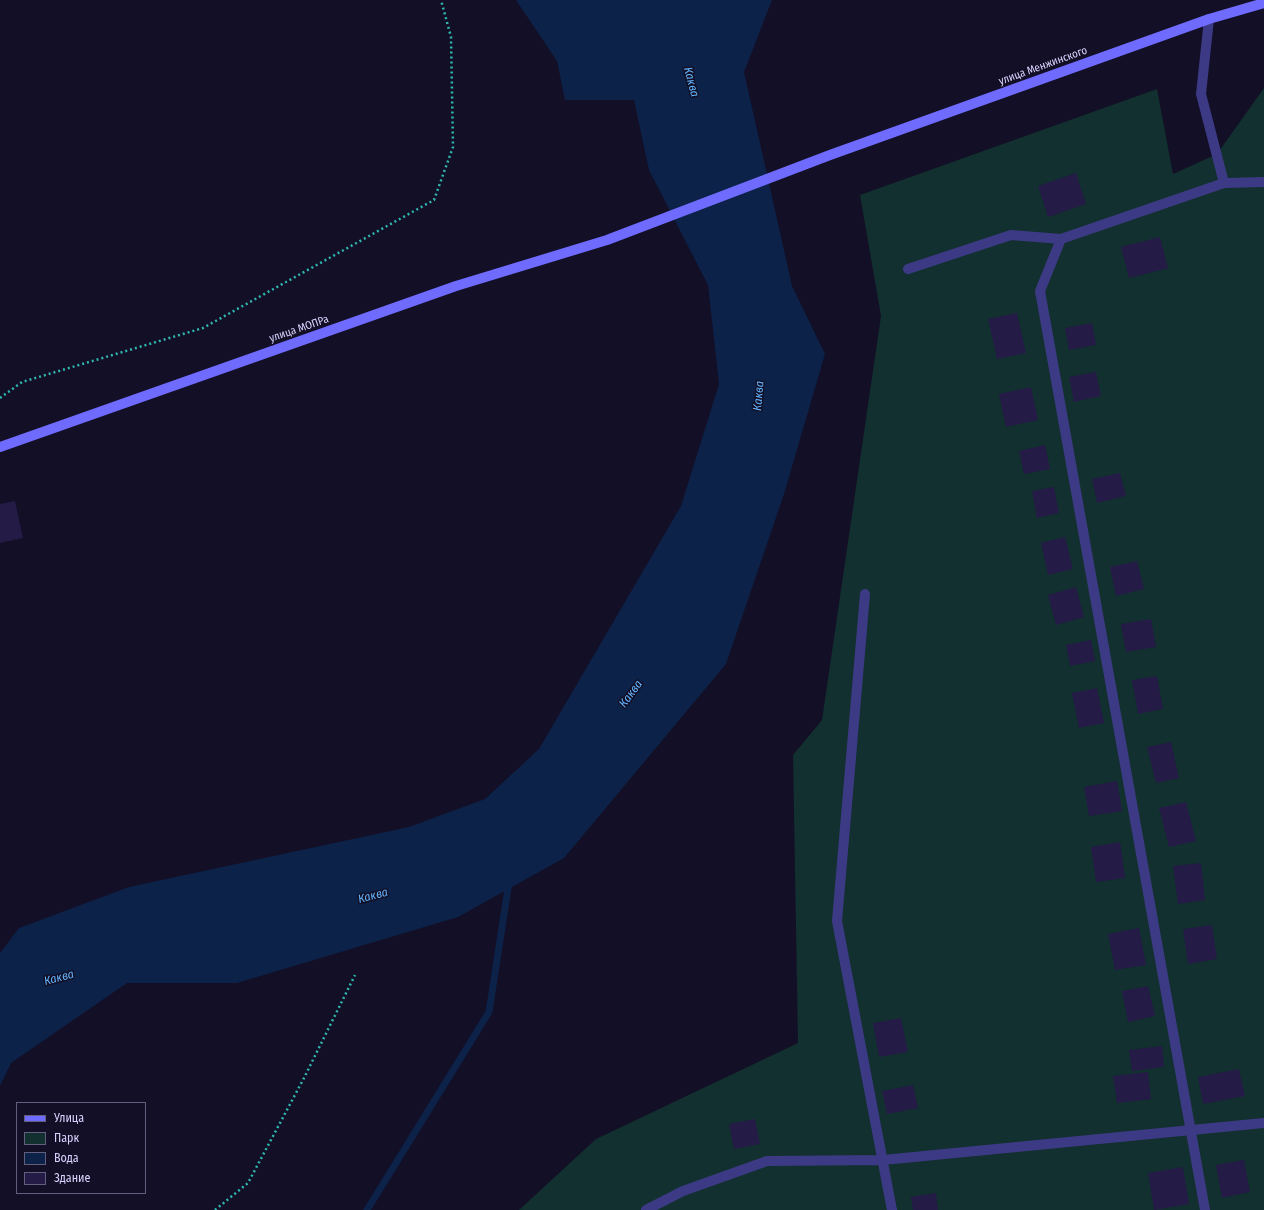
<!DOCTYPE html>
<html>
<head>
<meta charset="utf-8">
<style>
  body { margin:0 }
  #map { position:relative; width:1264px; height:1210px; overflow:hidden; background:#130f26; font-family:"Fira Sans Condensed",sans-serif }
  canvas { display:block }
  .legend { position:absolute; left:16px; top:1102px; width:130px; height:92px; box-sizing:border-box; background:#130f26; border:1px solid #625e7d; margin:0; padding:5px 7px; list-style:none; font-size:12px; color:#d9d4ff }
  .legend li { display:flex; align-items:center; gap:8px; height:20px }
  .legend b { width:20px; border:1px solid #625e7d }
</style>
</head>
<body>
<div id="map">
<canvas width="1264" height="1210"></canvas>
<ul class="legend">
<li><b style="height:5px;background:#6f6bff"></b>Улица</li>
<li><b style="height:11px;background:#12302f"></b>Парк</li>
<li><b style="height:11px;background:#0c2248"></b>Вода</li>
<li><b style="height:11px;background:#241b47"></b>Здание</li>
</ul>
</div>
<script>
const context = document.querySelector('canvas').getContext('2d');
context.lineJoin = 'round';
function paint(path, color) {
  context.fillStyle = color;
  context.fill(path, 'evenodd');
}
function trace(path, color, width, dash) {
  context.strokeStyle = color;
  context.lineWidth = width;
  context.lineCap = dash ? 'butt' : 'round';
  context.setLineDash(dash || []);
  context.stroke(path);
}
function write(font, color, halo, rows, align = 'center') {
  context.font = font + ' "Fira Sans Condensed",sans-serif';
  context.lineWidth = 3;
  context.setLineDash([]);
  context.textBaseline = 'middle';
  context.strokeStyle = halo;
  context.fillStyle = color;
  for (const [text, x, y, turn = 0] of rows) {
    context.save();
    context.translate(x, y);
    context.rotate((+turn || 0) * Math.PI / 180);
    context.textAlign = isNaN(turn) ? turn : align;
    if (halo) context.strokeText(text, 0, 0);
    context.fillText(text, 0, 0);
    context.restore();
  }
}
paint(new Path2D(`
  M1264,88v1122h-745l77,-71 202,-96 -5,-288 29,-35 59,-404 -21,-121 297,-106 16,85 44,-20z`), '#12302f');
paint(new Path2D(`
  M516,0h256l-28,72 48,214 33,68 -41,140 -58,170 -162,194 -106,59 -221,66h-110l-116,80 -11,23v-133l19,-25 110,-41 280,-60 76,-28 54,-50 142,-243 38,-122 -11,-99 -59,-115 -15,-70h-69l-8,-39z`), '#0c2248');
trace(new Path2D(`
  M367,1210l122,-198 20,-130`), '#0c2248', 7);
paint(new Path2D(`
  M1076,173l10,31 -38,13 -10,-31z
  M1160,237l8,31 -39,10 -8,-31z
  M1017,313l9,40 -29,6 -9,-40z
  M1092,323l4,22 -27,5 -4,-22z
  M1096,372l5,24 -27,6 -5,-25z
  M1031,387l7,33 -32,7 -7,-33z
  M1045,445l5,24 -26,5 -5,-23z
  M1120,473l6,23 -29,7 -5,-24z
  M1054,487l5,26 -22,5 -5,-27z
  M15,501l8,37 -23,5v-39z
  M1065,537l8,32 -25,6 -7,-32z
  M1137,561l7,28 -28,7 -6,-29z
  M1076,587l8,30 -28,8 -8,-30z
  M1151,619l5,28 -30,5 -5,-28z
  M1091,640l4,21 -25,5 -4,-21z
  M1157,676l6,33 -25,5 -6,-34z
  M1097,688l7,35 -25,5 -7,-35z
  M1171,742l8,36 -23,5 -9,-36z
  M1117,781l5,30 -33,5 -5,-29z
  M1186,802l10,39 -27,6 -10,-39z
  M1120,842l5,36 -29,4 -5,-35z
  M1201,863l4,37 -27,4 -5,-38z
  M1212,925l5,34 -29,5 -5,-35z
  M1139,928l7,37 -31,5 -7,-36z
  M1148,986l7,30 -27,6 -6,-31z
  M901,1018l7,34 -29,5 -6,-34z
  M1162,1046l2,21 -32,4 -3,-21z
  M1239,1069l6,27 -42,8 -5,-27z
  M1148,1072l3,27 -34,4 -4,-27z
  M913,1085l5,23 -31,6 -5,-23z
  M755,1119l5,25 -26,5 -5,-25z
  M1244,1160l6,32 -28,6 -6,-33z
  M1183,1167l6,37 -35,6 -6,-37z
  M936,1193l2,17h-25l-2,-13z`), '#241b47');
trace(new Path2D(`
  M0,398l22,-16 181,-54 231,-128 19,-53 -2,-110 -10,-37
  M215,1210l33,-27 56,-105 51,-103`), '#2fb8b0', 2.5, [2, 3]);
trace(new Path2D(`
  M1224,183l40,-1
  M908,269l103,-34 50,4
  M865,594l-28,327 55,289
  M646,1210l37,-19 84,-30 116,-1 381,-37`), '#3d3a85', 10);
trace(new Path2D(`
  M1205,1210l-165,-919 21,-52 163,-56 -23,-89 8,-75`), '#3d3a85', 10);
trace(new Path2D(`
  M0,447l456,-161 151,-46 223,-85 379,-136 55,-16`), '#6f6bff', 10);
write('11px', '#d9d4ff', '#130f26', [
  ["улица Менжинского",1043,66,-20],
  ["улица МОПРа",299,329,-19]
]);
write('italic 12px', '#62b6ff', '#130f26', [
  ["Каква",691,82,75],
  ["Каква",759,396,-85],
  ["Каква",631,694,-54],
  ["Каква",373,896,-15],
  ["Каква",59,978,-15]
]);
</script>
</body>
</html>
